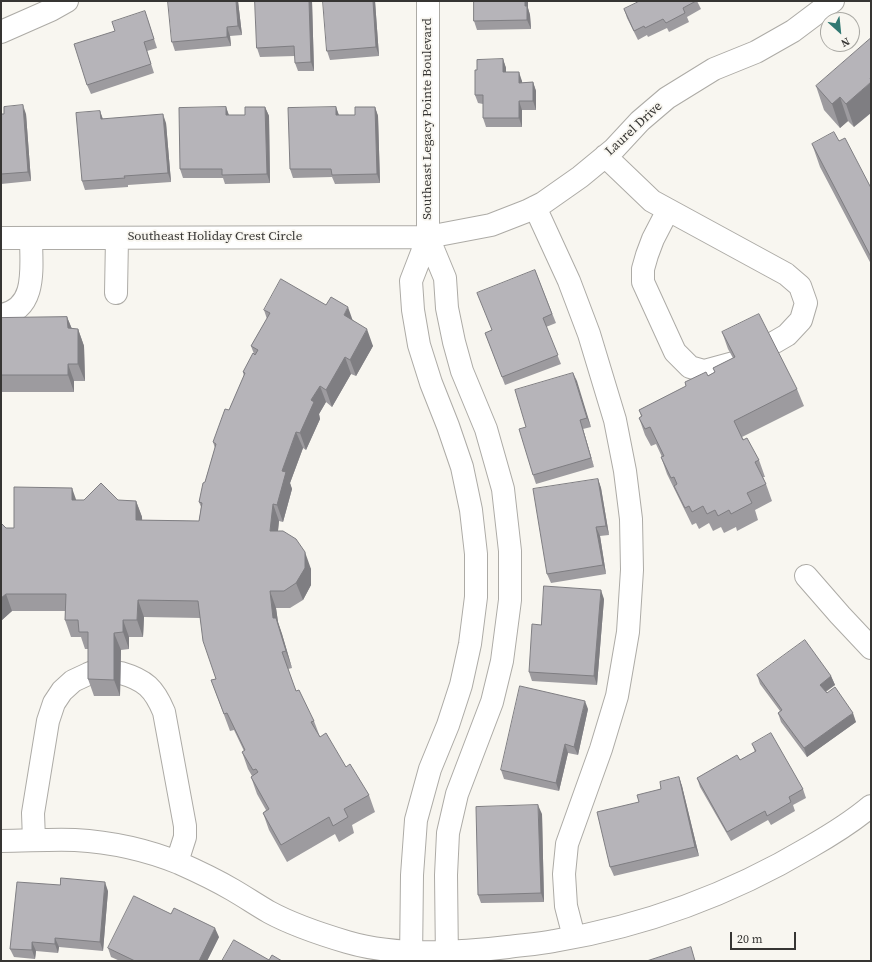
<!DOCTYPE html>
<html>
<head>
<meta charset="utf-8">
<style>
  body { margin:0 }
  #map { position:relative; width:872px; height:962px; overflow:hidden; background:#f8f6f0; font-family:"Source Serif 4",serif }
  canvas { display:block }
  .frame { position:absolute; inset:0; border:2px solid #363533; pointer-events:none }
  .north { position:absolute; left:820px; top:12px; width:40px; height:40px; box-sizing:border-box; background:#f8f6f0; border:1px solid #aaa9a4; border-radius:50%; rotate:153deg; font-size:11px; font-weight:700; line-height:16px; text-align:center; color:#363533 }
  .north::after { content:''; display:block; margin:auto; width:14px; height:18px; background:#317973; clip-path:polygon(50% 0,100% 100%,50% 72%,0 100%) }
  .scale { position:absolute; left:730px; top:932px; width:66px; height:18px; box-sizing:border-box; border:2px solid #363533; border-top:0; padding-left:5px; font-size:12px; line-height:14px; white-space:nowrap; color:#363533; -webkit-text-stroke:3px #f8f6f0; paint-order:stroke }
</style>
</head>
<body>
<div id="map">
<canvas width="872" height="962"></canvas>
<div class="frame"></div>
<div class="north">N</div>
<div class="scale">20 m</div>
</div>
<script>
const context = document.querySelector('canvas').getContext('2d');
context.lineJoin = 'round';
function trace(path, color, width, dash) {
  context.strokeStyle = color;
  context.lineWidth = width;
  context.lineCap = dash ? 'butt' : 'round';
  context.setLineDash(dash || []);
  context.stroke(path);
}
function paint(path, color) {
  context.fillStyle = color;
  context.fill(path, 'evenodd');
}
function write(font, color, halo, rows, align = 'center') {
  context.font = font + ' "Source Serif 4",serif';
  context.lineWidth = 3.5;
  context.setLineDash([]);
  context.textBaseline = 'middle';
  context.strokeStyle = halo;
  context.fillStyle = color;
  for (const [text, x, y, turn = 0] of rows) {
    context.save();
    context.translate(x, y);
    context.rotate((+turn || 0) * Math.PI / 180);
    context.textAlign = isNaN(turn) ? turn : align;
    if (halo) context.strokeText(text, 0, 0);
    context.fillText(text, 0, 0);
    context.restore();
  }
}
const minor = new Path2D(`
  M1,32l50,-22 16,-9
  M605,156l47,45 134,73 14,12 6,17 -5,17 -14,15 -12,7
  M535,207l34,74 20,53 26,86 10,51 6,48 1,51 -4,62 -11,64 -16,53 -34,95 -3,30 2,32 8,31
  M668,210l-15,29 -6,16 -4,14v13l32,70 15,15 14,4 33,-9
  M428,237l17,41 2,30 7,34 8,29 24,58 17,60 7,62v49l-8,61 -10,41 -35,92 -9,39 -2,42 1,86
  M1,238l427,-1 63,-12 36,-14 16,-8 37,-26 34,-28 26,-28 27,-23 47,-29 42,-17 37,-21 40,-30
  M116,293l1,-55
  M1,315c37,-6 30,-49 30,-77
  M806,576l34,39 31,33
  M121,673c24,7 33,15 43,39l21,114v11l-8,25
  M34,840l-1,-27 15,-92 6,-18 8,-12 11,-10 15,-7 5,-2
  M1,841c25,0 49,-2 74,-1 35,2 72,10 104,23 18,8 37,17 54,27 12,7 24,15 36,22 24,13 51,22 78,30 47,14 112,11 161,5 15,-2 31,-3 46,-6 90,-15 177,-47 256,-94 21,-12 42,-25 61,-41
  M411,961l1,-86 4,-55 14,-51 18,-44 13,-40 9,-41 6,-47v-43l-5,-44 -9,-43 -14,-41 -17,-43 -12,-38 -6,-35 -2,-29 17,-44v-236`);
trace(minor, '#adaba6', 24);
trace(minor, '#fff', 22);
paint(new Path2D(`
  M238,1l4,34 -12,1 1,10 -56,5 -3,-9z
  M255,1h57l2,70h-16l-3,-8v-7l-35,1 -3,-9z
  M375,1l4,55 -49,4 -3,-9z
  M528,1v7l2,7 1,14 -54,1 -3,-9z
  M697,1l4,8 -14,8 2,5 -20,10 -2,-4 -19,9 -1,-2 -9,5 -11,-22 -3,-9z
  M148,20l9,28 -10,3 7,22 -63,21 -4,-9z
  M871,38l-17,89 -6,-6 -8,7 -16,-18 -8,-24z
  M503,59l3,9v4l16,9v2l11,-1 3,9v19h-14v17h-36l-3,-9v-14l-5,-1 -3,-8 2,-25z
  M226,107l3,8h16l20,-8 4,9 1,67 -45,1 -2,-6h-40l-3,-9z
  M336,107l3,8h16l20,-8 3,9 2,67 -45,1 -3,-7 -39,1 -3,-9z
  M100,111l3,8 63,4 5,59 -43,3v2l-43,3 -3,-9z
  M1,114h25l5,67 -30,3z
  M839,141l32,47v76l-51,-97 -8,-23z
  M535,270l21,53 -10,4 15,37 -56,21 -20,-52 6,-2z
  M264,310l89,10 20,26 -17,30 -5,-2 -19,33 -6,-5 -7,12 1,5 -14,31 -3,-2 -13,35 2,6 -9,33 -4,-1 -1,10 33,38v16l-8,15 -13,8h-14l2,14 4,12 10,34 -4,1 8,22 18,30 6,16 26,30 23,28 6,17 -23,13 2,8 -15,9 -4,-8 -48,28 -18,-32 -6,-17 3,-3 -9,-16 -6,-17 1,-1 -4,-7 -6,-17 2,-1 -10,-21 -4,1 -19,-51 5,-1 -16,-61 -56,-1 -1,20h-14v12l-8,1 -1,46h-26l-6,-17v-30h-3l-4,-12h-10l-6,-17v-9h-53l-10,9 -1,93v-308l1,2v117l4,4h8l62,-28 60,1 6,16v3l57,1 2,-14 -2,-5 16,-54 -2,-6 16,-32 15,-34 -1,-4 11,-18 -3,-8 16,-27z
  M67,317l5,12h6l6,17 1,35h-11v11h-73v-74z
  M722,332l75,57 7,17 -62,31 17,23 6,17h-2l3,7 6,17 -17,9 3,10 -21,11 -1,-4 -12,6 -3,-6 -8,4 -4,-8 -10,6 -3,-6 -4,2 -25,-51 -6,-17h1l-6,-13 -5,2 -6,-11 -6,-17 2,-2 -2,-6 76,-38 -2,-4 20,-10 -5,-9z
  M573,373l18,54 -8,2 11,38 -58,17 -3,-9 -7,-48z
  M598,479l3,9 8,47 -9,1 6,38 -55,9 -4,-9z
  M604,599l-7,86 -65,-4 -3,-9 12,-47z
  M757,675l74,1 4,9 -9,7 30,30 -49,35 -26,-35 -3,-9 2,-2 -20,-27z
  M588,709l-10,46 -10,-2 -9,38 -55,-12 -3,-9z
  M752,744l51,45 3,9 -13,7 2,6 -24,14 -3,-5 -37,21 -31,-54 -3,-9 43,-18 15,-8z
  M679,777l3,9 17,70 -85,20 -4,-9 29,-65 22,-13z
  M542,814l2,88 -63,1 -3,-8z
  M108,891l-5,60 -44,-4 -1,6 -22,-2 -1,8 -21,-2 -4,-8z
  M219,937l-12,24h-87l-9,-4 -3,-9z`), '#9d9b9f');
paint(new Path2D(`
  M236,1h2l4,34 -4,-9z
  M309,1h3l2,70 -3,-9z
  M373,1h2l4,55 -3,-9z
  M525,1h3v7l2,7 1,14 -4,-9 -2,-14z
  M227,27l3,9 1,10 -4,-9z
  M503,59l3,9v13l-3,-9z
  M519,72l3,9 1,11 -4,-9z
  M533,82l3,9v19l-3,-9z
  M871,82v31l-17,14 -8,-23z
  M840,97l8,24 -8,7 -8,-24z
  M519,101l3,9v17l-3,-9z
  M23,105l3,9 5,67 -3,-9z
  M226,107l3,9 -3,-1z
  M265,107l4,9 1,67 -3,-9z
  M336,107l3,9 -3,-1z
  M375,107l3,9 2,67 -3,-9z
  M100,111l3,9 -2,-1z
  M163,114l3,9 5,59 -3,-9z
  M348,307l6,17 -10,-9z
  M67,317l7,17 -6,-6z
  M78,329l6,17 1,35 -7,-17z
  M367,329l6,17 -17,30 -6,-16z
  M345,357l6,17 -19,33 -6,-17z
  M68,364l6,17v11l-6,-17z
  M573,373l4,8 14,46 -4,-9z
  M320,386l6,16 -7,12 1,5 -14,31 -6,-17 11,-33z
  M1,405l1,2v127l-1,-2z
  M580,420l3,9 11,38 -3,-9z
  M296,432l7,16 -13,35 2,6 -9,33 -6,-17 5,-34z
  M598,479l3,9 8,47 -3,-9z
  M72,488l6,17 -6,-5z
  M136,501l6,16 1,20 -7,-17z
  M273,504l6,17 -3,27 -6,-17z
  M596,527l4,9 6,38 -3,-9z
  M305,552l6,17v16l-8,15 -7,-17z
  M601,590l3,9 -7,86 -3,-9z
  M270,591l6,17 2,14 4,12 10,34 -19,-50z
  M6,594l6,17 -10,9 -1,93v-115z
  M138,600l6,17 -1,20 -6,-17z
  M123,620l6,17v12l-6,-17z
  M114,633l7,17 -1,46 -6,-16z
  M831,676l4,9 -12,8 -3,-8z
  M585,701l3,8 -10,46 -4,-8z
  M853,713l3,9 -49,35 -3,-9z
  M565,744l3,9 -9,38 -3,-8z
  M679,777l3,9 17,70 -4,-9z
  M538,805l4,9 2,88 -3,-9z
  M105,882l3,9 -5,60 -3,-9z
  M215,928l4,9 -12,24h-8z
  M55,938l4,9 -1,6 -3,-9z
  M32,942l4,9 -1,8 -3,-9z`), '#7f7e82');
const building = new Path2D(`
  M168,1h68l2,25 -11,1v10l-55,5z
  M255,1h54l2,61 -16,1 -1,-17 -37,2z
  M323,1h50l3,46 -49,4z
  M474,1h51v5h2v14l-53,1z
  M640,1h56l-13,7 2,5 -19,10 -3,-4 -18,9 -1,-2 -10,5 -10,-22z
  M145,11l9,28 -10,3 7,22 -64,21 -13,-41 41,-13 -3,-9z
  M871,38v39l-1,1 1,2v2l-25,22 -6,-7 -8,7 -16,-18z
  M503,59v13h16v11l14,-1v19h-14v17h-36v-23h-8v-25h2v-10z
  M23,105l5,67 -27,2v-60h3v-7z
  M226,107v8h19v-8h20l2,67 -45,1v-6h-42l-1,-61z
  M336,107v8h19v-8h20l2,67 -45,1 -1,-6h-41l-2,-61z
  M100,111l1,8 62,-5 5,59 -44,3 1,2 -43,3 -6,-68z
  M834,132l5,9 6,-3 26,50v69l-59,-113z
  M535,270l17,44 -9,4 15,37 -56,22 -17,-44 7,-3 -15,-37z
  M281,279l45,26 5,-8 17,10 -4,8 23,14 -17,31 -5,-3 -19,33 -6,-4 -9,14 3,2 -14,31 -4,-1 -14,39 4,1 -9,33 -4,-1 -3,27h13l13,8 9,13v16l-9,15 -12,8h-14l3,27h3l10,33 -4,1 14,39 3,-1 15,31 -3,1 9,15 6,-4 20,34 4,-3 19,31 -25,14 4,8 -15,9 -4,-9 -48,28 -18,-32 6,-4 -18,-32 7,-5 -2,-3 -3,1 -11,-18 3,-2 -18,-37 -3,1 -13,-34 5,-1 -13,-38 -5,-40 -60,-1 -1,20h-14v12l-9,1v47l-26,-1v-47h-9l-1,-12h-13l1,-26h-60l-5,4v-75l5,5h8v-41l58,1v12h12l17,-17 17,17 18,1v19l63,1 3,-18 -3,-1 4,-19 2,-1 11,-38 -3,-2 12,-33 4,1 16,-37 -2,-1 10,-19 2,2 3,-5 -7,-4 19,-33 -6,-3z
  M759,314l38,75 -63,32 9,19 4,-2 12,22 -4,2 11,22 -19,9 5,10 -21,11 -2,-4 -11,6 -3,-6 -8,4 -4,-8 -11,6 -3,-6 -4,2 -11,-22 3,-2 -3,-7 -3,1 -10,-21 3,-1 -14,-29 -5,2 -6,-11 3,-2 -3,-6 47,-24 -1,-4 21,-10 2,4 7,-4 -2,-4 22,-11 -13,-25z
  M67,317l1,11 10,1v35h-10v11h-67v-57z
  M573,373l14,45 -7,2 11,38 -58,17 -14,-46 7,-2 -11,-37z
  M598,479l8,47 -10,1 7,38 -56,9 -14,-85z
  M544,586l57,4 -7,86 -65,-4 3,-48 9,1z
  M805,640l26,36 -11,9 7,8 8,-6 18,26 -49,35 -26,-35 4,-3 -25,-35z
  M520,686l65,15 -11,46 -9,-3 -9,39 -55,-13z
  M771,733l32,56 -14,8 2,5 -24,14 -2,-5 -38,21 -30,-54 40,-23 3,5 16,-9 -4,-7z
  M679,777l16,70 -85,20 -13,-55 42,-10 -2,-7 24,-6 -1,-7z
  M538,805l3,88 -63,2 -2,-88z
  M61,878l44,4 -5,60 -45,-4v6l-23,-2v8l-22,-1 7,-67 43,3z
  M134,896l37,18 3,-6 41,20 -16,33h-64l-27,-13z
  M234,940l35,20 3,-5 10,6h-60z
  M691,947l4,14h-48z`);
paint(building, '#b6b4b9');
trace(building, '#7f7e82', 1);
write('13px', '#363533', '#f8f6f0', [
  ["Southeast Legacy Pointe Boulevard",428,119,-90],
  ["Laurel Drive",634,129,-43],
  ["Southeast Holiday Crest Circle",215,237]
]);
</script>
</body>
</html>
